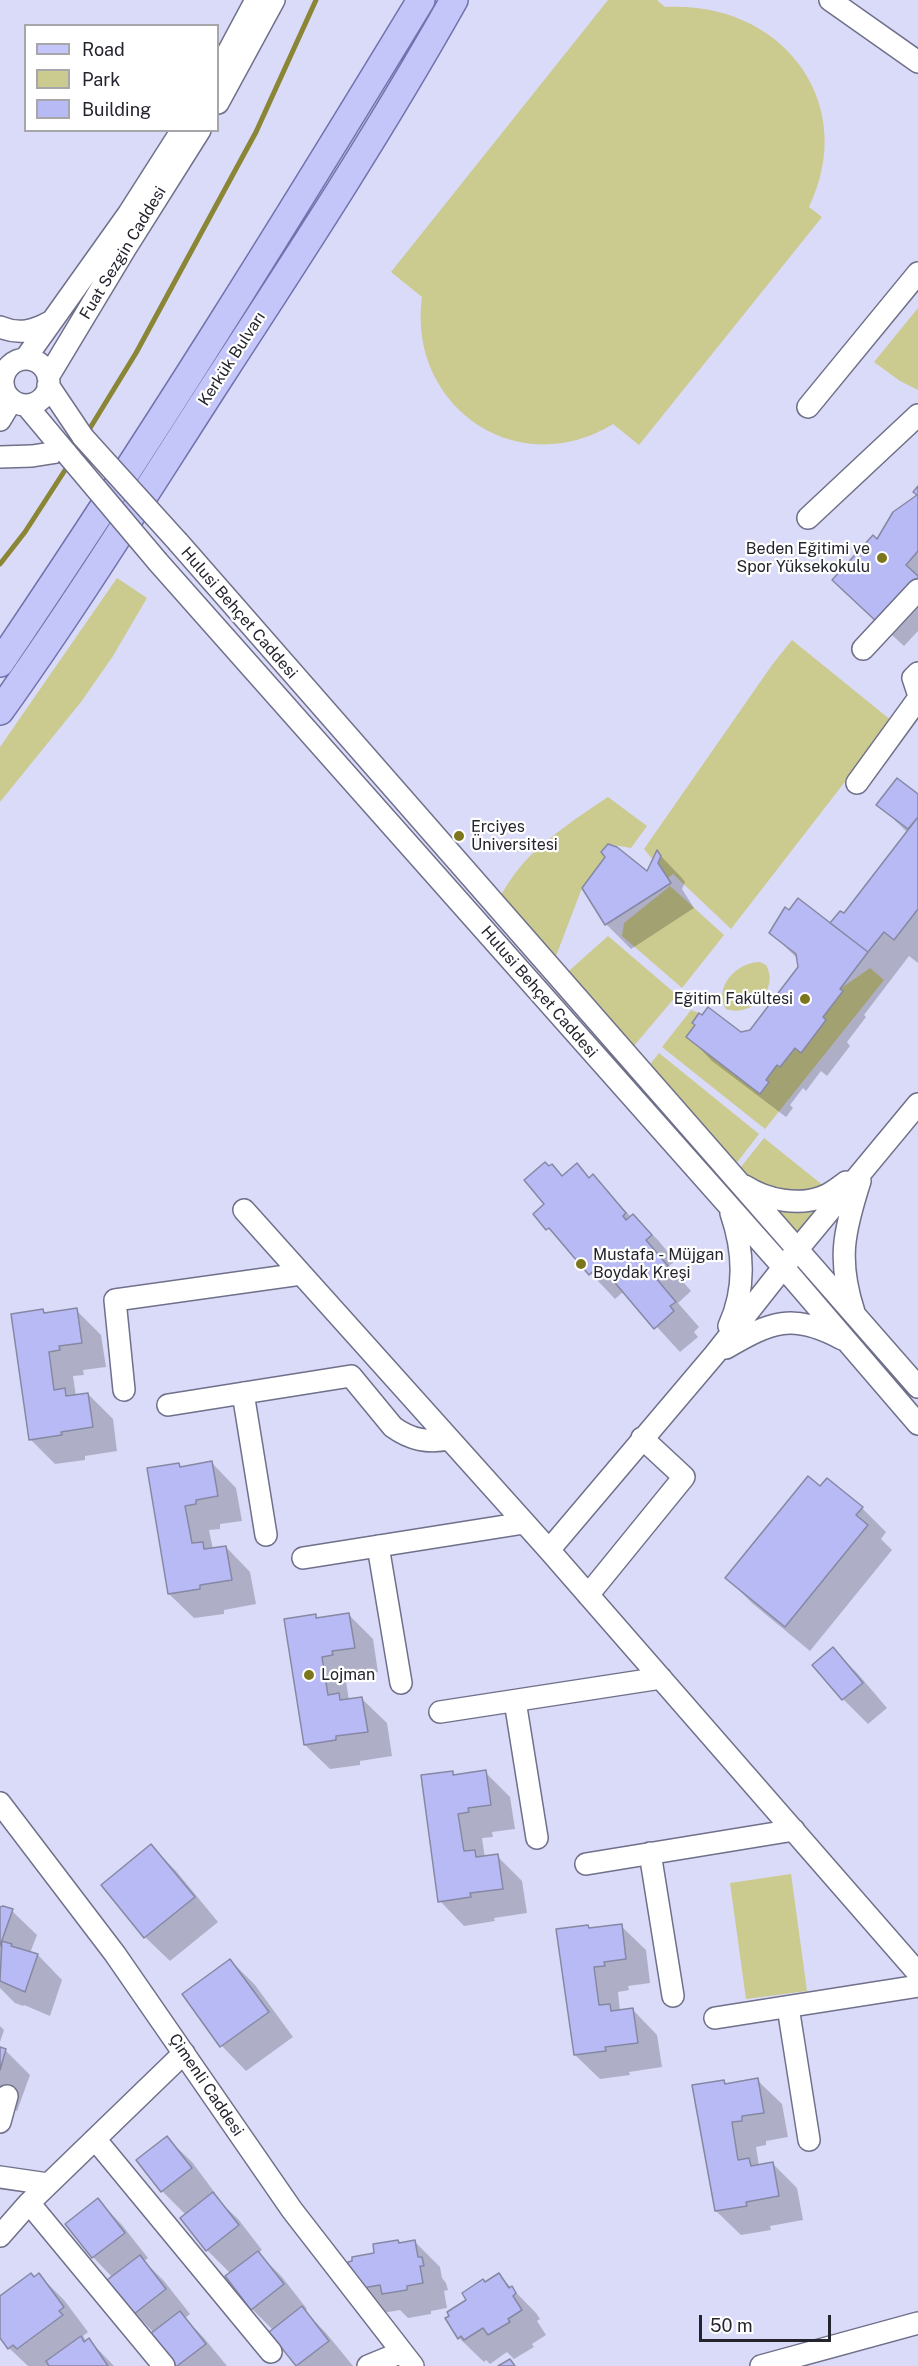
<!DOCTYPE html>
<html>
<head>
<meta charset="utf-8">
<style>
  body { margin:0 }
  #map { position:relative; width:918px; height:2366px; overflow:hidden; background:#dadbf9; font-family:"Public Sans",sans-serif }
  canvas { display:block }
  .legend { position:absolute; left:24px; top:24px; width:195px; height:108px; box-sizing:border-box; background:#fff; border:2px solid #a7a7ab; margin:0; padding:8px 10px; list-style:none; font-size:18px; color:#23242e }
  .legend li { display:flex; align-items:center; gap:12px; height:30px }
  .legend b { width:30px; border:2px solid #a7a7ab }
  .scale { position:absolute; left:699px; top:2315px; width:132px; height:27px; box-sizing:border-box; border:3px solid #23242e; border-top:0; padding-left:8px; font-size:18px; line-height:21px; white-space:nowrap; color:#23242e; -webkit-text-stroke:4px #fff; paint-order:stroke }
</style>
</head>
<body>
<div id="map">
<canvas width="918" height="2366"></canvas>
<ul class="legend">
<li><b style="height:8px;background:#c4c5f8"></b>Road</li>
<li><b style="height:16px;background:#cbca8f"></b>Park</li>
<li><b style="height:16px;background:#b8baf5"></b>Building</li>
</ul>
<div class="scale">50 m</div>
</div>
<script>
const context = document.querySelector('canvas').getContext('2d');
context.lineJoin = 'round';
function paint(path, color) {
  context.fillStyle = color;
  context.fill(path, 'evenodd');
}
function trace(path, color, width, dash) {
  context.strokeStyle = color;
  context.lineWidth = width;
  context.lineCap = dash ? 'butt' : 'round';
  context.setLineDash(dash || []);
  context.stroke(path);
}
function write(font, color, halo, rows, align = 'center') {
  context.font = font + ' "Public Sans",sans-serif';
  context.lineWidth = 4.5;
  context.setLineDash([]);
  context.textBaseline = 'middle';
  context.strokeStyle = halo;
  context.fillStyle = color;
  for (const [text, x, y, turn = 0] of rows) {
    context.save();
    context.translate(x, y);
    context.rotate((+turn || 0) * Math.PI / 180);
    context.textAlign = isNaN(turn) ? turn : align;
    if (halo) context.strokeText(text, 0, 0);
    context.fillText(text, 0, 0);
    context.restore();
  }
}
paint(new Path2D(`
  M608,0h49l8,7c116,-7 195,95 144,200l13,10 -183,228 -26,-21c-96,59 -206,-18 -191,-127l-31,-25z
  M918,308v82l-18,-9 -26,-19z
  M117,578l30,20 -34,58 -32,46 -81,100v-55z
  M792,640l100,81 -161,208 -58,-55 -5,4 -24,-29 128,-184z
  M608,797l39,29 -16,22 -23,-4 -7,7 4,6 -23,31 -34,89 -57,-65c11,-19 22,-39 38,-55 23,-23 52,-42 79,-60z
  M670,886l54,49 -42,53 -60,-52 2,-13z
  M608,936l69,59 -55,65 -69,-75z
  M760,962l6,3c14,24 -15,53 -40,44 -13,-22 11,-47 34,-47z
  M870,968l14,12 -119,149 -103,-82 29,-37 8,3 -7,10 3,2 -9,12 74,57 9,-12 -3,-2 11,-15 3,2 15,-19 7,4 24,-32 -3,-3 19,-26 -2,-2z
  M659,1053l100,81 -34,44 -86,-100z
  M764,1138l71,57 -28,35 -15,6 -63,-54z
  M791,1874l16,117 -61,8 -16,-116z`), '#cbca8f');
paint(new Path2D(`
  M918,496v135l-14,15 -45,-41z
  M918,796v167l-9,-7 -45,59 2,2 -19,25 3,4 -23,30 -6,-5 -15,20 -3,-3 -13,17 3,3 -7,9 -74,-56 -24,-25 63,-5 49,-64 -1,-7 -28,-27 60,-8 14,-10 63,-82 -30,-29z
  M657,852l24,25 4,5 -3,7 12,19 -63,41 -25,-25 41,-50z
  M577,1165l13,14 3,-3 38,41 2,-1 25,24 17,21 -6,5 22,25 -13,12 21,24 -5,5 4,5 -18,15 -56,-61 -9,8 -80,-85 11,-10 17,-27z
  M76,1310l25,25 5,32 -23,3 1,5 -11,1 3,20 12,-2 25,25 4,32 -32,5v4l-30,4 -25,-25 13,-128 3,3z
  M212,1463l24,25 6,33 -22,3v5l-11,1 4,19 13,-2 24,25 6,32 -32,6v4l-30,4 -25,-24 9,-129 4,3z
  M821,1488l41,20 24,24 -5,7 11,11 -82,101 -58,-48 -25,-25z
  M349,1615l24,24 5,33 -22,3 1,5 -11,1 3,20 13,-2 25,24 5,33 -32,5v4l-30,4 -25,-24 10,-129 4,3z
  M833,1649l25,25 29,34 -19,16 -25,-25 -29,-34z
  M452,1772l4,4 29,-4 25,25 5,32 -23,3 1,5 -11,1 3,20 12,-2 25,25 5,32 -33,5 1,3 -31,5 -24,-25z
  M151,1846l25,25 42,51 -48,39 -25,-24z
  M0,1907l12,4 25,24 -7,18 8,2 24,25 -12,36 -26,-11 -1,1 -8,-3 -15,-15z
  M587,1926l4,4 30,-4 25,24 4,33 -22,3 1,4 -11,2 2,19 13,-1 24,25 5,32 -33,5 1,3 -30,4 -25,-24z
  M230,1960l25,25 38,52 -47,34 -24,-25 -38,-52z
  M0,2026l4,4 -4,12z
  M0,2048l5,2 25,25 -13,36 -17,-8z
  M757,2080l25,24 6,33 -22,4v4l-10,2 3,19 13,-3 25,25 6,32 -33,6 1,4 -30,5 -25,-24 8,-130 3,4z
  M167,2138l25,24 23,31 -2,2 25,24 24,31 -4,3 24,24 25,32 -2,2 21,22 27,33h-55l-27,-34 2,-2 -21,-21 -21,-35 -24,-24 -21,-35 -24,-24z
  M98,2200l24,25 26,33 -4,3 20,20 26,33 -5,4 19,20 23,28h-51l-22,-33 -19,-20 -26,-32 4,-3 -20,-21 -26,-33z
  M398,2242l3,3 14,-3 25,25 2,11 4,5 2,7 -4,1 3,17 -16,3v3l-23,4 -8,-8 -17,3 -29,-29 22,-30z
  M39,2275l25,25 24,32 -5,4 4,6 2,-2 25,26h-86l-19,-18 -9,-13v-37z
  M499,2275l37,38 4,6 -3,2 9,14 -14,9 2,3 -20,12 -7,-7 -17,12 -4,-4 -2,2 -25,-24 9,-37 17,-18z`), '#0003');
trace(new Path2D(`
  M87,433l49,-80 120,-221 60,-132
  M0,564l25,-32 44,-68`), '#8a8635', 5);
const building = new Path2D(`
  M918,486v65l-12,14 12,11v4l-40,43 -46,-43 41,-45 4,4 16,-27 24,-17 -4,-3z
  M897,778l21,16v23l-10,12 -32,-24z
  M918,817v92l-24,31 -10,-8 -16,20 -38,-29 10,-12 4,2z
  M608,844l9,3 30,24 10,-21 4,6 -3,7 13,20 -66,42 -23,-37 23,-31 -4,-5z
  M798,898l70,54 -28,37 3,2 -20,26 3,3 -25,33 -6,-5 -15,19 -3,-2 -11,15 3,2 -9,12 -74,-57 9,-12 -3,-2 7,-10 3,2 6,-8 33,25 9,-2 48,-63 -2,-13 -27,-21 16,-26 4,3z
  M545,1162l4,4 3,-2 10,12 15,-13 12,15 4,-4 33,39 -3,3 3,4 7,-6 19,21 -6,5 22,26 -13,11 21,25 -6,4 4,5 -20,18 -54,-64 -11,10 -40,-47 -3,2 -13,-16 11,-10 -20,-24z
  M77,1308l5,35 -23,3 1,4 -11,2 5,38 11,-2 1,8 22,-3 5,34 -32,5 1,3 -33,5 -18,-126 32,-5 1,4z
  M212,1461l6,35 -22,4v4l-11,2 7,37 11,-1 1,7 22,-3 6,34 -32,5v4l-32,5 -21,-126 32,-5 1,4z
  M808,1476l12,10 7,-8 36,29 -7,8 12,10 -83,102 -60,-49z
  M349,1613l6,35 -23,3 1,4 -11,2 6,38 11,-2 1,7 22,-3 6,35 -32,4v4l-32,5 -20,-126 32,-5v4z
  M833,1647l30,36 -21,17 -30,-35z
  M486,1770l5,35 -23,3 1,4 -11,2 6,37 11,-1 1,7 22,-3 5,35 -33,4 1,4 -33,5 -17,-127 32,-4v4z
  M151,1844l44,53 -51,41 -43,-53z
  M3,1906l10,3 -13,37v-39z
  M622,1924l4,35 -22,3 1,4 -11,1 5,38 11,-1 1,7 22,-3 5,35 -33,4 1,4 -32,4 -18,-126 32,-4 1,3z
  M2,1941l10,3 -1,2 27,8 -13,38 -25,-11z
  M230,1959l39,53 -49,35 -38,-53z
  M0,2047l6,2 -6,21z
  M758,2078l6,35 -22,3v5l-10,1 6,38 11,-2 2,8 22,-4 6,34 -33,6 1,4 -32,5 -23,-126 32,-5 1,4z
  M167,2136l25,32 -31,24 -25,-32z
  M213,2192l26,33 -33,26 -26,-33z
  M98,2198l27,35 -33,25 -27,-34z
  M398,2240l1,3 16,-3 3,17h4l2,9h-4l3,17 -16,3v4l-25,4 -2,-9 -23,4 -5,-4 -4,-23 4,-1v-4l22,-4 -1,-9z
  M258,2251l26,33 -33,26 -26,-34z
  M140,2255l26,34 -32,25 -27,-34z
  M31,2273l3,4 5,-4 25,34 -5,4 4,4 -46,34 -4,-4 -5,4 -8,-11v-42z
  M499,2273l10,15 3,-2 4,7 -3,3 9,14 -14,9 2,3 -22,13 -5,-7 -19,12 -3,-4 -3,3 -13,-21 4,-2 -2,-4 19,-12 -4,-7 21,-14 2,3z
  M302,2306l27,35 -33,25 -27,-34z
  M180,2311l26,33 -29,22h-3l-24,-32z
  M81,2336l3,6 5,-4 19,28h-59l-3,-5z
  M510,2359l5,7h-17z`);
paint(building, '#b8baf5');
trace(building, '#8688a3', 1.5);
const minor = new Path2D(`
  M830,0l88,62
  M218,71l38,-71
  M218,103l56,-103
  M0,327c19,8 34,4 50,-5
  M25,359l104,-146 53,-83
  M3 382a23 23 0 1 1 46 0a23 23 0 1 1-46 0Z
  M48,377l77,-128 75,-119
  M48,385l35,52
  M26,405l41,49
  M808,407l110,-134
  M0,420l12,-20
  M0,457l32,-1 32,-5
  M808,518l110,-103
  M178,542l740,845
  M158,562l626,706 134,156
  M863,649l55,-59
  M918,673l-5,5 5,15
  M857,783l61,-84
  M745,1186c22,14 53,20 77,11 9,-3 17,-10 24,-15
  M244,1210l305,340 369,423
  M854,1312c-17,-52 -10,-81 6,-131
  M729,1326c17,-37 15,-75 2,-113
  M726,1348c45,-26 66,-36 116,-9
  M124,1390l-9,-90 186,-26
  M243,1393l23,142
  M168,1405l183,-29 42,51c18,13 35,16 56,12
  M378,1546l23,137
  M549,1550l166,-196 82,-104 121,-146
  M303,1558l221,-35
  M588,1595l96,-118 -42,-39
  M515,1701l22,137
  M440,1712l221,-34
  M0,1803l115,151 177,256 121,156
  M650,1853l23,143
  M586,1864l208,-34
  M788,2007l21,133
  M715,2018l203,-32
  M0,2122l7,-26
  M95,2139l176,213
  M0,2177l48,7
  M29,2203l135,163
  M0,2236l29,-33 155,-150
  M368,2366l34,-14
  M761,2366l157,-43`);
const major = new Path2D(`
  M0,663c147,-217 285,-439 421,-663
  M0,711c78,-109 149,-224 222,-337 80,-123 160,-246 232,-374`);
trace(minor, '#6f708a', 24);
trace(major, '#7273ae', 30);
trace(minor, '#fff', 21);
trace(major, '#c4c5f8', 27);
const minorBridge = new Path2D(`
  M83,437l95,105
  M67,454l91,108`);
trace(minorBridge, '#6f708a', 24, []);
trace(minorBridge, '#fff', 21);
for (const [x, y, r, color] of [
  [882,558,6,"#7c771d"],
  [459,836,6,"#7c771d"],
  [805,999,6,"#7c771d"],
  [581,1264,6,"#7c771d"],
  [309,1675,6,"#7c771d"]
]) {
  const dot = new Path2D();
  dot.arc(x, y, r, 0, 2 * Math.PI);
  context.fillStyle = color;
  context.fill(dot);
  trace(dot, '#fff', 2);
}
write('16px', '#23242e', '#fff', [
  ["Fuat Sezgin Caddesi",123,253,-59],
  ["Kerkük Bulvarı",232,359,-57],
  ["Hulusi Behçet Caddesi",239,613,49],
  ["Hulusi Behçet Caddesi",539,992,49],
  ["Çimenli Caddesi",206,2085,56]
]);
write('16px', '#23242e', '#fff', [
  ["Beden Eğitimi ve",870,549,"right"],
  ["Spor Yüksekokulu",870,567,"right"],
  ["Erciyes",471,827],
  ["Üniversitesi",471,845],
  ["Eğitim Fakültesi",793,999,"right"],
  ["Mustafa - Müjgan",593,1255],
  ["Boydak Kreşi",593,1273],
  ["Lojman",321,1675]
], 'left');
</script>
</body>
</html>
